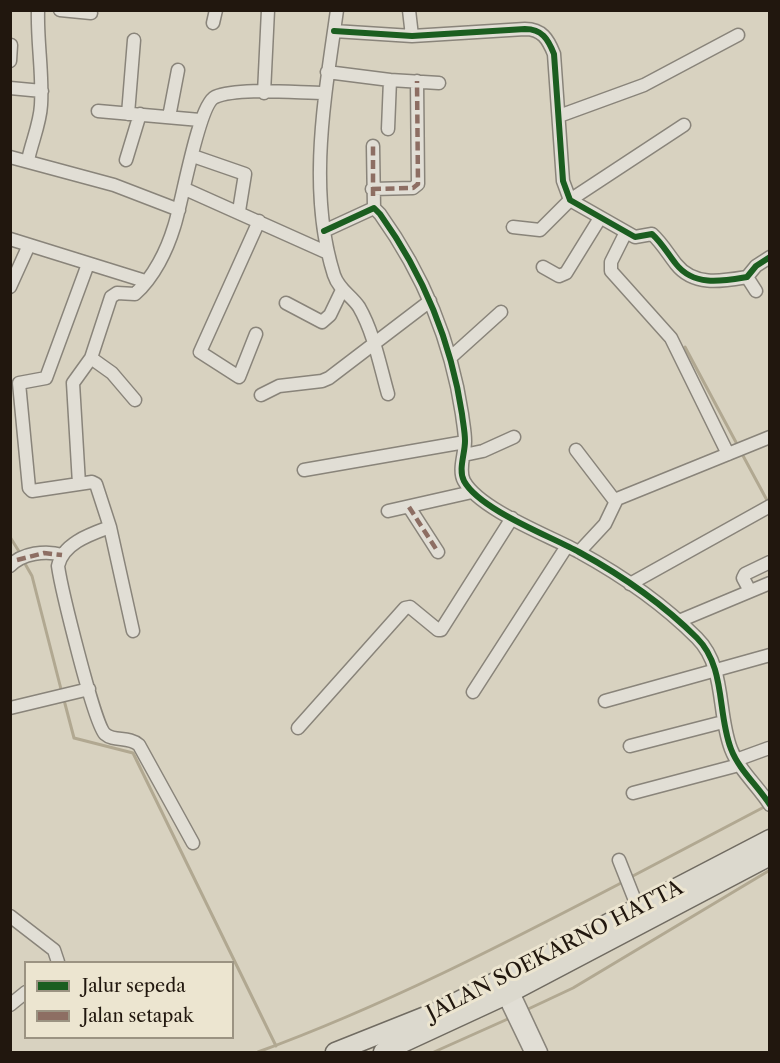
<!DOCTYPE html>
<html>
<head>
<meta charset="utf-8">
<style>
  body { margin:0 }
  #map { position:relative; width:780px; height:1063px; overflow:hidden; background:#d8d2c0; font-family:"Libre Caslon Text",serif }
  canvas { display:block }
  .frame { position:absolute; inset:0; border:12px solid #21170e; pointer-events:none }
  .legend { position:absolute; left:24px; top:961px; width:210px; height:78px; box-sizing:border-box; background:#ece5d0; border:2px solid #9b9382; margin:0; padding:8px 10px; list-style:none; font-size:18px; color:#21170e }
  .legend li { display:flex; align-items:center; gap:12px; height:30px }
  .legend b { width:30px; border:2px solid #9b9382 }
</style>
</head>
<body>
<div id="map">
<canvas width="780" height="1063"></canvas>
<div class="frame"></div>
<ul class="legend">
<li><b style="height:8px;background:#1b5e20"></b>Jalur sepeda</li>
<li><b style="height:8px;background:#8d6e63"></b>Jalan setapak</li>
</ul>
</div>
<script>
const context = document.querySelector('canvas').getContext('2d');
context.lineJoin = 'round';
function trace(path, color, width, dash) {
  context.strokeStyle = color;
  context.lineWidth = width;
  context.lineCap = dash ? 'butt' : 'round';
  context.setLineDash(dash || []);
  context.stroke(path);
}
function write(font, color, halo, rows, align = 'center') {
  context.font = font + ' "Libre Caslon Text",serif';
  context.lineWidth = 6;
  context.setLineDash([]);
  context.textBaseline = 'middle';
  context.strokeStyle = halo;
  context.fillStyle = color;
  for (const [text, x, y, turn = 0] of rows) {
    context.save();
    context.translate(x, y);
    context.rotate((+turn || 0) * Math.PI / 180);
    context.textAlign = isNaN(turn) ? turn : align;
    if (halo) context.strokeText(text, 0, 0);
    context.fillText(text, 0, 0);
    context.restore();
  }
}
trace(new Path2D(`
  M685,347l53,99
  M741,452l28,52
  M10,537l10,16
  M24,562l8,14 30,117
  M64,700l10,38 59,15 143,293
  M629,878l137,-72
  M524,1011l49,-23 197,-118
  M258,1052c126,-46 246,-108 365,-170
  M434,1052l76,-34`), '#b1a891', 3);
const minor = new Path2D(`
  M60,10l31,3
  M337,10c-12,86 -30,180 -3,265 5,15 17,20 25,32 15,26 21,59 29,87
  M409,10l3,26
  M213,23l3,-13
  M334,31l78,5 113,-7c17,0 23,10 29,25l9,127 7,19 65,37 17,-3c10,9 16,20 24,30 18,23 47,17 71,13l9,-11 14,-9
  M10,61l1,-16
  M327,72l63,8 -2,49
  M390,80l49,3
  M10,88l32,3
  M264,93l4,-83
  M98,111l102,9
  M128,114l6,-74
  M559,116l85,-31 94,-50
  M169,117l9,-47
  M373,146l1,62
  M193,156l52,18 -6,37
  M10,157l104,28 65,25
  M28,160c4,-19 12,-36 13,-55 2,-32 -4,-63 -3,-95
  M126,160l14,-46
  M185,189l143,64
  M372,189l41,-1 5,-4 -1,-103
  M513,227l27,3 30,-30 114,-75
  M324,231l50,-23 6,6c43,60 71,127 82,200 1,9 3,18 3,27 0,13 -7,29 -1,40 16,29 86,55 115,71 42,23 84,52 118,86 29,29 20,75 34,111 8,21 27,37 39,56
  M626,232l-15,30v9l60,67 57,116
  M10,239l135,42
  M88,264l-42,114 -27,5 10,105 3,3 60,-9 4,2 14,43 23,104
  M543,267l16,9 7,-3 34,-55
  M747,277l9,14
  M10,287l19,-42
  M286,303l36,19 8,-7 12,-25
  M256,334l-17,43 -39,-25 59,-131
  M91,358l21,15 23,27
  M450,358l51,-46
  M261,395l18,-9 43,-5 7,-3 101,-77
  M576,450l39,51
  M464,455l19,-4 31,-14
  M304,470l161,-28
  M79,484l-6,-101 18,-25 20,-61 6,-4 18,1c19,-17 32,-44 39,-67 8,-23 24,-122 41,-130 24,-10 83,-4 110,-4
  M409,507l29,45
  M388,511l84,-19
  M110,527c-19,7 -47,16 -52,39 3,21 36,158 47,168 9,8 24,2 34,11l54,98
  M579,552l26,-28 12,-25 153,-62
  M10,566c12,-13 36,-16 52,-11
  M630,584l140,-78
  M750,591l-7,-13 2,-4 25,-12
  M679,621l91,-38
  M473,692l94,-146
  M605,701l165,-46
  M10,708l79,-19
  M298,728l107,-120 5,-1 28,23h3l71,-112
  M630,746l93,-24
  M736,760l33,-12
  M633,793l106,-28
  M619,860l19,48
  M10,916l44,34 4,12
  M513,992l28,60
  M504,996l27,56
  M10,1005l16,-13`);
const highway = new Path2D(`
  M335,1052l108,-43 327,-170
  M383,1052l121,-56 266,-140`);
trace(minor, '#89847a', 15);
trace(highway, '#706b61', 21);
trace(minor, '#e1ded5', 12);
trace(highway, '#dcd9ce', 18);
trace(new Path2D(`
  M372,189l41,-1 5,-4 -1,-103
  M373,196v-50
  M409,507l29,45
  M17,560l27,-7 18,2`), '#8d6e63', 4.5, [9, 4.5]);
trace(new Path2D(`
  M334,31l78,5 113,-7c17,0 23,10 29,25l9,127 7,19 65,37 17,-3c10,9 16,20 24,30 18,23 47,17 71,13l9,-11 14,-9
  M324,231l50,-23 6,6c43,60 71,127 82,200 1,9 3,18 3,27 0,13 -7,29 -1,40 16,29 86,55 115,71 42,23 84,52 118,86 29,29 20,75 34,111 8,21 27,37 39,56`), '#1b5e20', 6);
write('21px', '#21170e', '#ece5d0', [
  ["JALAN SOEKARNO HATTA",555,951,-27]
]);
</script>
</body>
</html>
